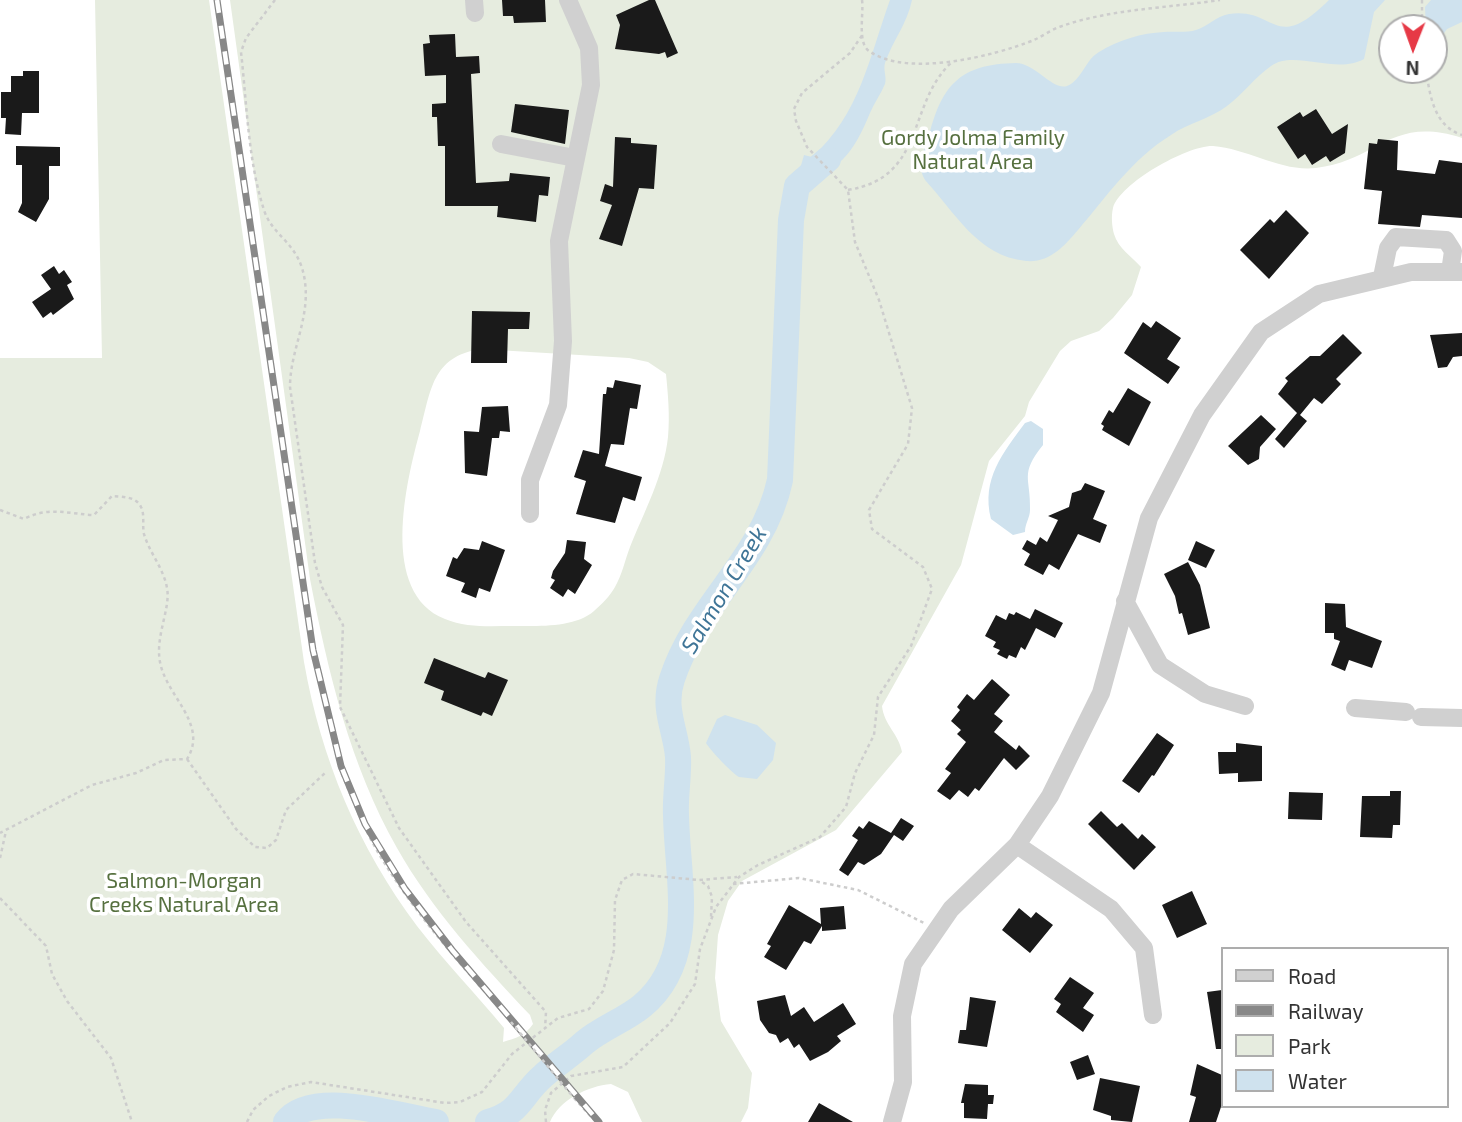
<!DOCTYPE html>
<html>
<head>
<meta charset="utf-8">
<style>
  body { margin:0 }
  #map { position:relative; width:1462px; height:1122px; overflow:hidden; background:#fff; font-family:"Exo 2",sans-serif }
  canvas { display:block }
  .legend { position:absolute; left:1221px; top:947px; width:228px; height:161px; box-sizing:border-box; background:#fff; border:2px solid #adadad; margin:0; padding:9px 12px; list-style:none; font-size:21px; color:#333 }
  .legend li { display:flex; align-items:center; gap:14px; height:35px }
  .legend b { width:35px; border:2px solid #adadad }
  .north { position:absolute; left:1378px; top:14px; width:70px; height:70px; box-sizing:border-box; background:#fff; border:2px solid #adadad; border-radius:50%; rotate:181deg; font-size:19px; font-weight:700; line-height:28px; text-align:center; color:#333 }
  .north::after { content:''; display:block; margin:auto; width:24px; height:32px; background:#e63946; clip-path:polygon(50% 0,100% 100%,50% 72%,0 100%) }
</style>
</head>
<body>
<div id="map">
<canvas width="1462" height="1122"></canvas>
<ul class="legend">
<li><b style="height:9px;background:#d0d0d0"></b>Road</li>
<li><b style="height:9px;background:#888"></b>Railway</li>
<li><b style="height:19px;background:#e6ecdf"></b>Park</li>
<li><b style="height:19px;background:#cfe2ee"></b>Water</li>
</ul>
<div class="north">N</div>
</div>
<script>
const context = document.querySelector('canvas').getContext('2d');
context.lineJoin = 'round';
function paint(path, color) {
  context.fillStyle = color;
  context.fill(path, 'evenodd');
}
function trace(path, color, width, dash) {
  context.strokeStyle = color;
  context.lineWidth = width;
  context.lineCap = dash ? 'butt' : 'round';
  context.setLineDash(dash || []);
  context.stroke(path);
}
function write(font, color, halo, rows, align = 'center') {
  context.font = font + ' "Exo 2",sans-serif';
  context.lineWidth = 7;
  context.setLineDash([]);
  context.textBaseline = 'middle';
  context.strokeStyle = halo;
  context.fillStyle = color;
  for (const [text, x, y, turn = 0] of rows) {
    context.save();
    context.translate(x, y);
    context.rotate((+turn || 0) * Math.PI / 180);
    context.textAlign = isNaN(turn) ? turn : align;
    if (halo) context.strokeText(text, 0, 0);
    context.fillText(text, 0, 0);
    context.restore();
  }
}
paint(new Path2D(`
  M95,0h114l95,662c17,97 54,185 113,264 27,35 59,68 87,102l-1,14c13,-4 22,-6 30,-18l-3,-9c-48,-51 -98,-105 -133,-167 -47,-83 -69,-176 -87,-269l-80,-579h1232v138c-72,-23 -84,23 -146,30 -35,4 -67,-19 -103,-22 -25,-1 -93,37 -100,62 -2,8 -1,19 1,26 4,14 18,23 27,33l-9,28 -19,23 -14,13 -28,10 -11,10 -31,51 -4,14 -36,45 -28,104 -79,141c2,19 17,28 20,46l-66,78 -94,51 -14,20 -10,34 -3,43 6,43 31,52 -4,35 -7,14h-99l-14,-30 -17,-8c-23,2 -52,16 -61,38h-550v-764h102zM1392,28h42v42h-42zM480,349l149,9 19,4 18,12c2,21 4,41 2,63 -4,38 -24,75 -38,110 -5,13 -8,28 -15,40 -5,9 -13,17 -21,24 -19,17 -57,15 -81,15 -23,0 -47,2 -68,-7 -66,-26 -39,-137 -25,-188 11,-41 12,-74 60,-82z`), '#e6ecdf');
paint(new Path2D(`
  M890,0h22c-5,24 -19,40 -27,63 -2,7 2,14 0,21 -4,10 -11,19 -15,29 -16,39 -31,60 -74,70l8,-28 8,2c48,-43 57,-99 78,-157z
  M1329,0h56l-11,12 -10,47c-28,16 -70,-10 -93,7 -16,11 -28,28 -44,40 -17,13 -39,17 -56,29 -39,24 -64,61 -93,95 -14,16 -28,33 -52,31 -49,-5 -71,-49 -101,-81 -10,-20 -1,-25 4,-44 13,-52 32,-72 87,-73 19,0 37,28 51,23 15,-6 18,-26 32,-34 19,-12 43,-19 65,-20 9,-1 22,1 32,-2 11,-3 20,-14 33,-16 47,-7 45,41 100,-14z
  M1431,0h31v22l-15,7 -5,7 2,14 -7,4 -3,-1v-25h-8l-1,-21z
  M1031,421l12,8v16c-24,30 -12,32 -13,65 0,8 -5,13 -5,22l-12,3 -22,-16c-10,-40 12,-66 34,-96z
  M725,715l32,10 19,18 -3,17 -16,19 -18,-2c-8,-5 -28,-26 -33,-34l11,-24z`), '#cfe2ee');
trace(new Path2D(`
  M286,1122c26,-34 113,-6 150,0
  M488,1122c33,-9 32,-26 55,-46 13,-12 28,-21 41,-33 18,-15 41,-23 58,-37 57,-47 35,-128 34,-191 -1,-19 3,-39 2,-58 -2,-27 -16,-48 -6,-78 25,-76 91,-119 108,-199l11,-260 6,-34 31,-27`), '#cfe2ee', 26);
paint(new Path2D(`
  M502,0h43l1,22 -32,1 -1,-7h-10z
  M649,0h6l23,53 -11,5 -2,-6 -6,2 -44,-5 5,-24 -4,-10z
  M455,34l1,23 23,-1 1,17 -9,1 5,109 33,-2 1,-8 40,4 -2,19 -9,-1 -3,27 -39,-5 1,-11h-53v-60h-7l-1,-29h-5v-13l14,-1v-28l-21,1 -2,-32 7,-1 -1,-8z
  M23,71h16v42h-17l-1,22 -16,-1 1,-16h-5v-26h10v-16h12z
  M515,104l54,6 -4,34 -54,-12z
  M1316,109l16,25 16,-10 -3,29 -15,9 -4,-6 -14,9 -7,-11 -7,5 -21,-32 23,-15 3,5z
  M615,137l16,1v5l26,2 -3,44 -15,-1 -17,58 -23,-7 13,-34 -12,-4 5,-17 8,3z
  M1378,139l20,2 -1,29 38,4 4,-14 23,3v55l-40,-3 -2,12 -42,-3 4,-33 -18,-2 5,-46 8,1z
  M16,146l44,1v19h-11v33l-13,23 -18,-10 4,-9v-38h-6z
  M1286,210l23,23 -40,46 -29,-29 30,-31 4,4z
  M54,266l5,8 5,-4 8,12 -5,3 7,14 -21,16 -2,-3 -8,6 -11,-16 19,-13 -10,-14z
  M472,311l58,1 -1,17h-21l-1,34h-36z
  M1156,321l25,17 -14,21 13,8 -12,17 -44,-31 19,-31 8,6z
  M1462,333v23l-9,1 -6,10 -9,1 -8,-33z
  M1343,334l19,19 -26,26 5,5 -19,20 -8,-6 -14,17 7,6 -23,27 -9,-9 22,-26 2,2 -21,-21 10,-13 -3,-3 25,-22h10z
  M615,380l26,5 -4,24 -7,-1 -6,37 -13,-1 -6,22 37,11 -7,24 -12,-4 -8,26 -39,-9 10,-33 -12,-4 9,-27 16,4 4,-60h3l1,-7 6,1z
  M1128,388l23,14 -22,44 -27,-16 2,-4 -3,-2 8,-14 4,3z
  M508,406l2,26 -10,-1 -1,7h-7l-5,38 -22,-3 -1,-42 15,1 3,-25z
  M1261,415l15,14 -16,18 -1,12 -11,6 -20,-19z
  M1085,483l20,8 -12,28 14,6 -7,18 -22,-9 -19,36 -10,-6 -6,11 -19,-10 6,-11 -8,-5 5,-9 9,5 4,-8 7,5 11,-22 -10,-4 21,-9 3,-14 9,-3z
  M567,540l19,2 -2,17 8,6 -17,29 -7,-5 -5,8 -13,-9 5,-8 -4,-2 2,-7 12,-18z
  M482,541l23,9 -15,42 -11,-4 -3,10 -15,-6 4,-9 -19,-7 7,-19 4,2 7,-11 15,2z
  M1196,541l19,9 -9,18 -18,-8z
  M1188,562l12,23 10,43 -22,7 -6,-22 -3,1 -4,-18 -11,-22z
  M1325,603l20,1 1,23 36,14 -10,27 -23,-8 -4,11 -14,-6 9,-24 -6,-2v-6h-9z
  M1035,609l28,14 -8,15 -19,-10 -11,22 -4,-3 -5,11 -7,-3 -2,4 -10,-5 3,-4 -7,-3 3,-5 -11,-6 11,-21 10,5 3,-7 5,2 2,-3 14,7z
  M434,658l51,20 3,-6 20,8 -16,36 -9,-4 -2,4 -40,-16 3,-9 -20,-8z
  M992,679l18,16 -16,19 9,7 -9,11 22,18 3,-5 11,11 -14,14 -12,-12 -25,33 -4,-3 -7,9 -9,-7 -9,10 -13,-9 14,-18 -6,-4 21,-27 -9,-8 4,-4 -10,-9 9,-11 -3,-3 10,-13 7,6z
  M1157,733l17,12 -20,31 -2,-1 -13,18 -17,-12z
  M1236,743l26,3v35l-24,1v-9l-19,1 -1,-22h18z
  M1390,791h11l-1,34h-7l-1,13 -32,-1 2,-41h28z
  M1289,792l34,1 -1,27 -34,-1z
  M1101,811l16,16 5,-4 16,16 4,-5 14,13 -22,23 -46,-46z
  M901,818l13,8 -11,15 -9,-6 -13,19 -17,11 -6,-3 -10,14 -9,-6 19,-30 -6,-4 7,-10 4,3 6,-8 22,12z
  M1192,891l15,33 -30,14 -15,-33z
  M789,905l32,19 -1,-16 24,-2 2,23 -24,2v-5l-11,18 -7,-3 -18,29 -22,-13 7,-11 -4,-2z
  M1019,908l12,10 5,-6 17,13 -23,28 -28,-23z
  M1070,977l24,16 -11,15 11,7 -11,17 -27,-20 5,-8 -7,-5z
  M1222,990v59h-6l-9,-57z
  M785,995l6,21 13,-9 10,15 29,-19 13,21 -19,12 4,5 -13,11 -18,9 -11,-17 -5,4 -6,-10 -8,5 -4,-8 -7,-2 -9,-13 -3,-19z
  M970,997l26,4 -9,46 -29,-4 2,-13h6z
  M1088,1055l7,19 -18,6 -7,-18z
  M1197,1064l25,11v29l-6,18h-27l7,-25 -6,-2z
  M1100,1078l40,8 -8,36 -21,-2v-4l-18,-6z
  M965,1084l23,1v10h6l-1,9h-5l-1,15 -23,-1v-15h-3z
  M819,1103l34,19h-45z`), '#1a1a1a');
trace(new Path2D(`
  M275,0l-29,38 -5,14c6,53 7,109 23,158 9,28 36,32 41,72 5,37 -15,69 -15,105l25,176 7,24 21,38 -3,82 59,121 67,94 80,90 -1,17
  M862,0c2,13 -5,43 7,51 38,27 125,5 165,-11 9,-4 18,-11 28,-14 49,-17 106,-18 158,-26
  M1422,0v28
  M1426,70c4,26 8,56 36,65
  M848,190c79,-13 58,-86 104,-128
  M0,510l24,9c25,-13 44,-5 70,-4l18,-19c10,1 24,0 29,11 4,7 1,19 3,27 5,18 20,35 23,54 4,20 -12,48 -7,74 6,34 49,62 27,97l-23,1 -28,13 -44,12 -92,48
  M187,759l49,70 19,18 12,1 9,-8 10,-30 40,-38
  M339,767c13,31 25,63 43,92 36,59 84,111 129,163
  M0,858l6,-27
  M702,882l6,4 4,11 -1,20
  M733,884l66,-6 59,12 66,33
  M0,898l46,48 6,28 15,27 44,57 21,64
  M574,1098l22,24
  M247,1122l6,-12 16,-14 18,-9 24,-5 134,21 15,-1 22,-10 30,-38 46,-36 31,-9 14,-18 11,-41 1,-50 7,-20 11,-6 66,6 38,-3
  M546,1122l-1,-12 6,-17 20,-17 52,-9 47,-44 25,-39 5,-35 16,-42 23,-30 19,-12 62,-28 26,-30 9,-34 19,-38 4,-38 33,-51 21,-57 -9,-22 -51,-38 -3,-19 39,-66 4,-36 -33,-108 -24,-58 -7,-52 -41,-43 -11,-26 -2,-12 8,-16 48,-40 13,-19`), '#cdcdcd', 2.5, [3.5, 3.5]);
trace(new Path2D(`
  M474,0l1,13
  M501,144l74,14
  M1382,277l6,-29 8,-11 50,3 7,11 -3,21
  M530,514v-34l28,-75 5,-64 -4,-100 32,-156 -2,-37 -21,-48
  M1125,601l35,64 45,29 40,12
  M1355,708l51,4
  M1421,717l41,1
  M1017,845l94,64 33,39 9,67
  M892,1122l11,-40 -1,-66 11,-52 38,-55 66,-64 33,-49 51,-103 48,-175 53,-103 59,-83 58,-38 92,-22h51`), '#d0d0d0', 18);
const rail = new Path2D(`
  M217,0l96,650 28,116 24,58 40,65 47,61 147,172`);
trace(rail, '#888', 7);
trace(rail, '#fff', 4.5, [13]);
trace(new Path2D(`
  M511,1022l63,76`), '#cdcdcd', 2.5, [3.5, 3.5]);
write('21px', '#56703f', '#fff', [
  ["Gordy Jolma Family",973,138],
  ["Natural Area",973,162],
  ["Salmon-Morgan",184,881],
  ["Creeks Natural Area",184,905]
]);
write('italic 23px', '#3f7597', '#fff', [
  ["Salmon Creek",724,590,-59]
]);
</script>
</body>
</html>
